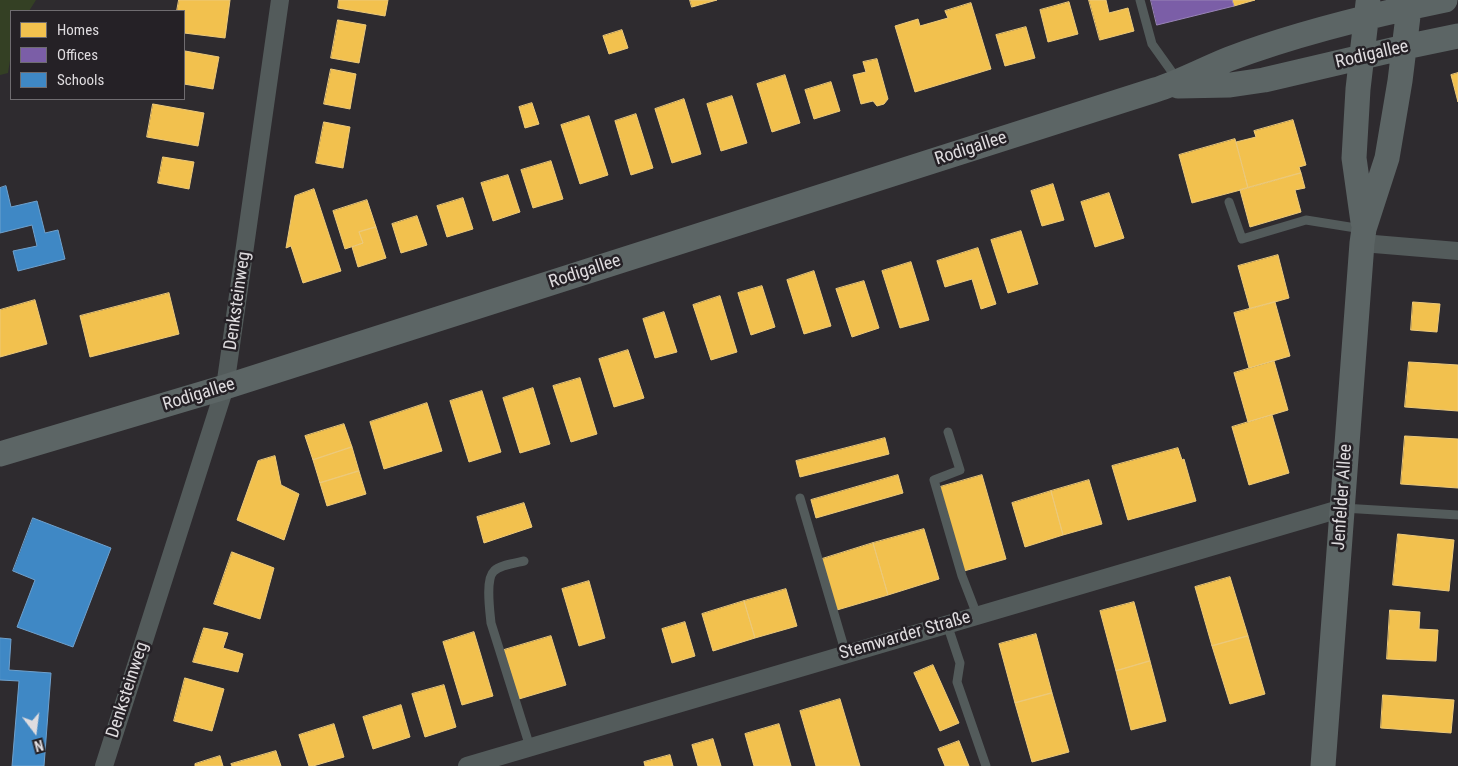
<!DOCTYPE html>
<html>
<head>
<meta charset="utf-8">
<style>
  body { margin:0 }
  #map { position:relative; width:1458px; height:766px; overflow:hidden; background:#2e2b2f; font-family:"Roboto Condensed",sans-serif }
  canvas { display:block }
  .legend { position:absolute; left:10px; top:10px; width:175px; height:90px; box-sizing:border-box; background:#252126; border:1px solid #6f6c70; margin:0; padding:6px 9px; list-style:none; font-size:15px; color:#dfdcdf }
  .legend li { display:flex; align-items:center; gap:10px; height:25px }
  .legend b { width:25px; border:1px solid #6f6c70 }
  .north { position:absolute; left:10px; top:706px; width:50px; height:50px; -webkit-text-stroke:4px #252126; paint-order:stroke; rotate:165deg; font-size:14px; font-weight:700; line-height:20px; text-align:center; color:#dfdcdf }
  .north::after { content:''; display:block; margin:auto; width:18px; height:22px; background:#dfdcdf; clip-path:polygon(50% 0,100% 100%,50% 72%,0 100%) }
</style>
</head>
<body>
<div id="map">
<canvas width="1458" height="766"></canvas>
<ul class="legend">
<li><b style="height:14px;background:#f2c14e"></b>Homes</li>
<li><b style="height:14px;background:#7b5ea7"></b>Offices</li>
<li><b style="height:14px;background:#3f88c5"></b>Schools</li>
</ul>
<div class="north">N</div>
</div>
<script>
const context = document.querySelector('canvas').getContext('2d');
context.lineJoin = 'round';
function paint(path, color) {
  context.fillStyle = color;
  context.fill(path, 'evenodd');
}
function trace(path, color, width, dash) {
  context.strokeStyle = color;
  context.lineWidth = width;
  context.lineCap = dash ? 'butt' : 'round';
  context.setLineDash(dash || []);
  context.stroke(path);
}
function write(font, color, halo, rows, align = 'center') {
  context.font = font + ' "Roboto Condensed",sans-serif';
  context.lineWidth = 5;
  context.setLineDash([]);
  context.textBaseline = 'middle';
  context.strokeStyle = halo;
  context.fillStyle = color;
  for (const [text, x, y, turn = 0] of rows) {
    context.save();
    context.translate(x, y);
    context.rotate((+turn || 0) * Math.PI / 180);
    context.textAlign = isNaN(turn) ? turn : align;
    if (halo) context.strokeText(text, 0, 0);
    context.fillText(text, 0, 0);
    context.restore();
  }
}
paint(new Path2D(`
  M0,0h36l-7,11h-18v43l-3,19 -8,2z`), '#344024');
const homes = new Path2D(`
  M179,0h51l-5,38 -41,-5v-22h-7z
  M339,0h49l-3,16 -47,-8z
  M690,0h27l-25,7z
  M1089,0h17l3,13 19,-5 6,23 -34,9z
  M1232,0h23l-21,6z
  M1069,2l9,32 -30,8 -8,-32z
  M971,3l20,66 -76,23 -20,-66 23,-7 2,7 28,-8 -3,-7z
  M338,20l28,5 -7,38 -28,-5z
  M1026,27l9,31 -30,8 -9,-31z
  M622,30l6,18 -19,6 -6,-18z
  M185,51l34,6 -6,32 -29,-5v-25z
  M877,59l11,40 -4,5 -7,2 -4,-5 -12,3 -8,-29 13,-3 -3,-10z
  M331,69l25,5 -6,35 -26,-5z
  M1458,73v29l-7,-27z
  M785,75l15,48 -28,9 -15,-48z
  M831,82l9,29 -26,8 -9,-29z
  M732,96l15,47 -26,8 -14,-47z
  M684,99l17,55 -29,9 -17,-54z
  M532,103l7,21 -14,4 -6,-21z
  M153,104l51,9 -6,33 -51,-9z
  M636,114l17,54 -22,7 -16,-54z
  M589,116l19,59 -28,9 -19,-59z
  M1293,120l13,45 -7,2 2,6 -53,15 -12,-46 20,-5 -2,-6z
  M324,122l26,5 -7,41 -27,-5z
  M1235,139l13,49 -56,15 -13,-48z
  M163,157l31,5 -5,27 -31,-6z
  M551,161l12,38 -30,9 -12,-38z
  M1301,173l4,15 -10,2 6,22 -51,15 -10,-37z
  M508,175l12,37 -27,9 -12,-38z
  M1053,184l11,36 -22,6 -11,-35z
  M314,189l27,82 -38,12 -12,-37 -5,2 9,-52z
  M1109,193l15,45 -29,9 -14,-45z
  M463,198l10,31 -26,8 -10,-31z
  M367,200l9,27 -17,5 4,11 -18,6 -12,-38z
  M417,216l10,29 -26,8 -9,-29z
  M376,227l10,31 -28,9 -6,-20 11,-4 -4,-11z
  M1021,231l17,53 -30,9 -17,-53z
  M978,248l18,56 -15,5 -9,-30 -27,8 -8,-26z
  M1278,255l11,43 -39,11 -12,-43z
  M911,262l18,58 -29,8 -18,-57z
  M814,271l17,55 -27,8 -17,-54z
  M864,281l15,47 -27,9 -16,-48z
  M762,286l13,41 -24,8 -13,-42z
  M169,293l10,41 -89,23 -10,-41z
  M720,296l17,56 -26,8 -18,-55z
  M35,300l12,44 -47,13v-47z
  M1275,302l15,54 -41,12 -15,-55z
  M1413,302l27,2 -3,28 -26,-2z
  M664,312l13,40 -22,6 -12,-39z
  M628,350l16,48 -30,9 -15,-48z
  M1274,361l14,49 -40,12 -14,-49z
  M1409,362l49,3v46l-53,-4z
  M580,378l17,56 -26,8 -18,-56z
  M533,388l17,56 -30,9 -17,-55z
  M482,391l19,61 -32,10 -19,-61z
  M427,403l15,48 -58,18 -14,-47z
  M1272,415l17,58 -40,12 -17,-58z
  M344,424l8,23 -39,13 -8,-24z
  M1405,436l53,3v49l-57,-4z
  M885,438l4,16 -89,23 -4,-16z
  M352,447l7,24 -39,12 -7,-23z
  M1178,448l4,12 2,-1 12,42 -68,19 -16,-54z
  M275,456l6,29 18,9 -15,46 -47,-20 21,-59z
  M359,471l7,23 -39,12 -7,-23z
  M898,475l5,18 -87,25 -5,-18z
  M982,475l24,84 -42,12 -24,-84z
  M1089,480l13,44 -39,11 -12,-44z
  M1051,491l12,44 -38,12 -13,-44z
  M524,503l8,24 -48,16 -7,-26z
  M924,529l15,50 -51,16 -15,-52z
  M1398,534l56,6 -5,51 -56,-6z
  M873,543l15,52 -51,15 -15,-51z
  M232,552l42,16 -14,51 -46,-15z
  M1230,577l18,59 -36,10 -17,-59z
  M589,581l16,57 -26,8 -17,-57z
  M786,589l11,37 -42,12 -11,-37z
  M744,601l11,37 -42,13 -11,-37z
  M1134,602l16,59 -34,10 -16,-60z
  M1390,610l30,2 -1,17 19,1 -2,31 -49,-2z
  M685,622l10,34 -23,7 -10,-34z
  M204,628l24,5 -5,15 20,6 -5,18 -45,-10z
  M474,632l19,64 -31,9 -19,-63z
  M1036,634l16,59 -37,10 -16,-59z
  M551,636l15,49 -47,14 -15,-49z
  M1248,636l17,58 -35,10 -18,-58z
  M1150,661l16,60 -35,9 -15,-59z
  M933,665l26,58 -19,8 -26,-58z
  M185,678l39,11 -12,42 -38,-10z
  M444,685l12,42 -31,10 -13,-43z
  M1052,693l17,59 -37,10 -17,-59z
  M1383,695l71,5 -3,33 -70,-5z
  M840,699l20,67h-44l-16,-55z
  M401,705l9,32 -37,12 -10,-32z
  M334,724l10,33 -31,9h-4l-10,-31z
  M779,724l12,42h-37l-9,-32z
  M713,739l8,27h-23l-6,-21z
  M959,741l10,25h-24l-7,-17z
  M276,751l5,15h-49l-1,-2z
  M670,755l3,11h-28l-1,-4z
  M220,756l3,10h-28v-2z`);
paint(homes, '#f2c14e');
trace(homes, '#ecc97a', 1);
const offices = new Path2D(`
  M1151,0h81l2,6 -77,19z`);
paint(offices, '#7b5ea7');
trace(offices, '#9984b8', 1);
const schools = new Path2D(`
  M6,186l5,21 26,-6 8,32 13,-3 7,29 -47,12 -5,-20 24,-5 -5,-21 -32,8v-45z
  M33,518l78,30 -38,99 -56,-20 18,-47 -22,-9z
  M0,638l11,1 -2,31 42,3 -7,93h-32l7,-85 -19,-1z`);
paint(schools, '#3f88c5');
trace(schools, '#6fa1cd', 1);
trace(new Path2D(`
  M1140,0l12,44 25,35
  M1229,202l13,37 64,-19 56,9
  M948,432l12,38 -26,10 28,96 15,39
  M800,498l46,156
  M1343,508l115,7
  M524,561c-9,2 -24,4 -30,10 -9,8 -4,41 -3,52l39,124
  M947,624l13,39 -3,19 29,84`), '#535b5b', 9);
trace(new Path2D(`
  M1362,243l96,8
  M104,766l121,-379 55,-387
  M467,766l876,-258`), '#535b5b', 18);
trace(new Path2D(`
  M1178,86l52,-1 34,-5 141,-33 53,-11
  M1363,222l-9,-64 4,-69 10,-86
  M0,454l225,-67 930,-297c25,-8 49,-21 74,-31 69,-26 143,-44 216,-59
  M1323,766l39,-523 2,-14 23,-71 13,-77 10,-81`), '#5c6565', 25);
write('18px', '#dfdcdf', '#252126', [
  ["Rodigallee",1372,55,-13],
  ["Rodigallee",971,149,-18],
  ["Rodigallee",585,272,-18],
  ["Denksteinweg",238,301,-82],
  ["Rodigallee",199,395,-17],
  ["Jenfelder Allee",1343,497,-86],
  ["Stemwarder Straße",905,636,-16],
  ["Denksteinweg",128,690,-72]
]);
</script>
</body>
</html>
